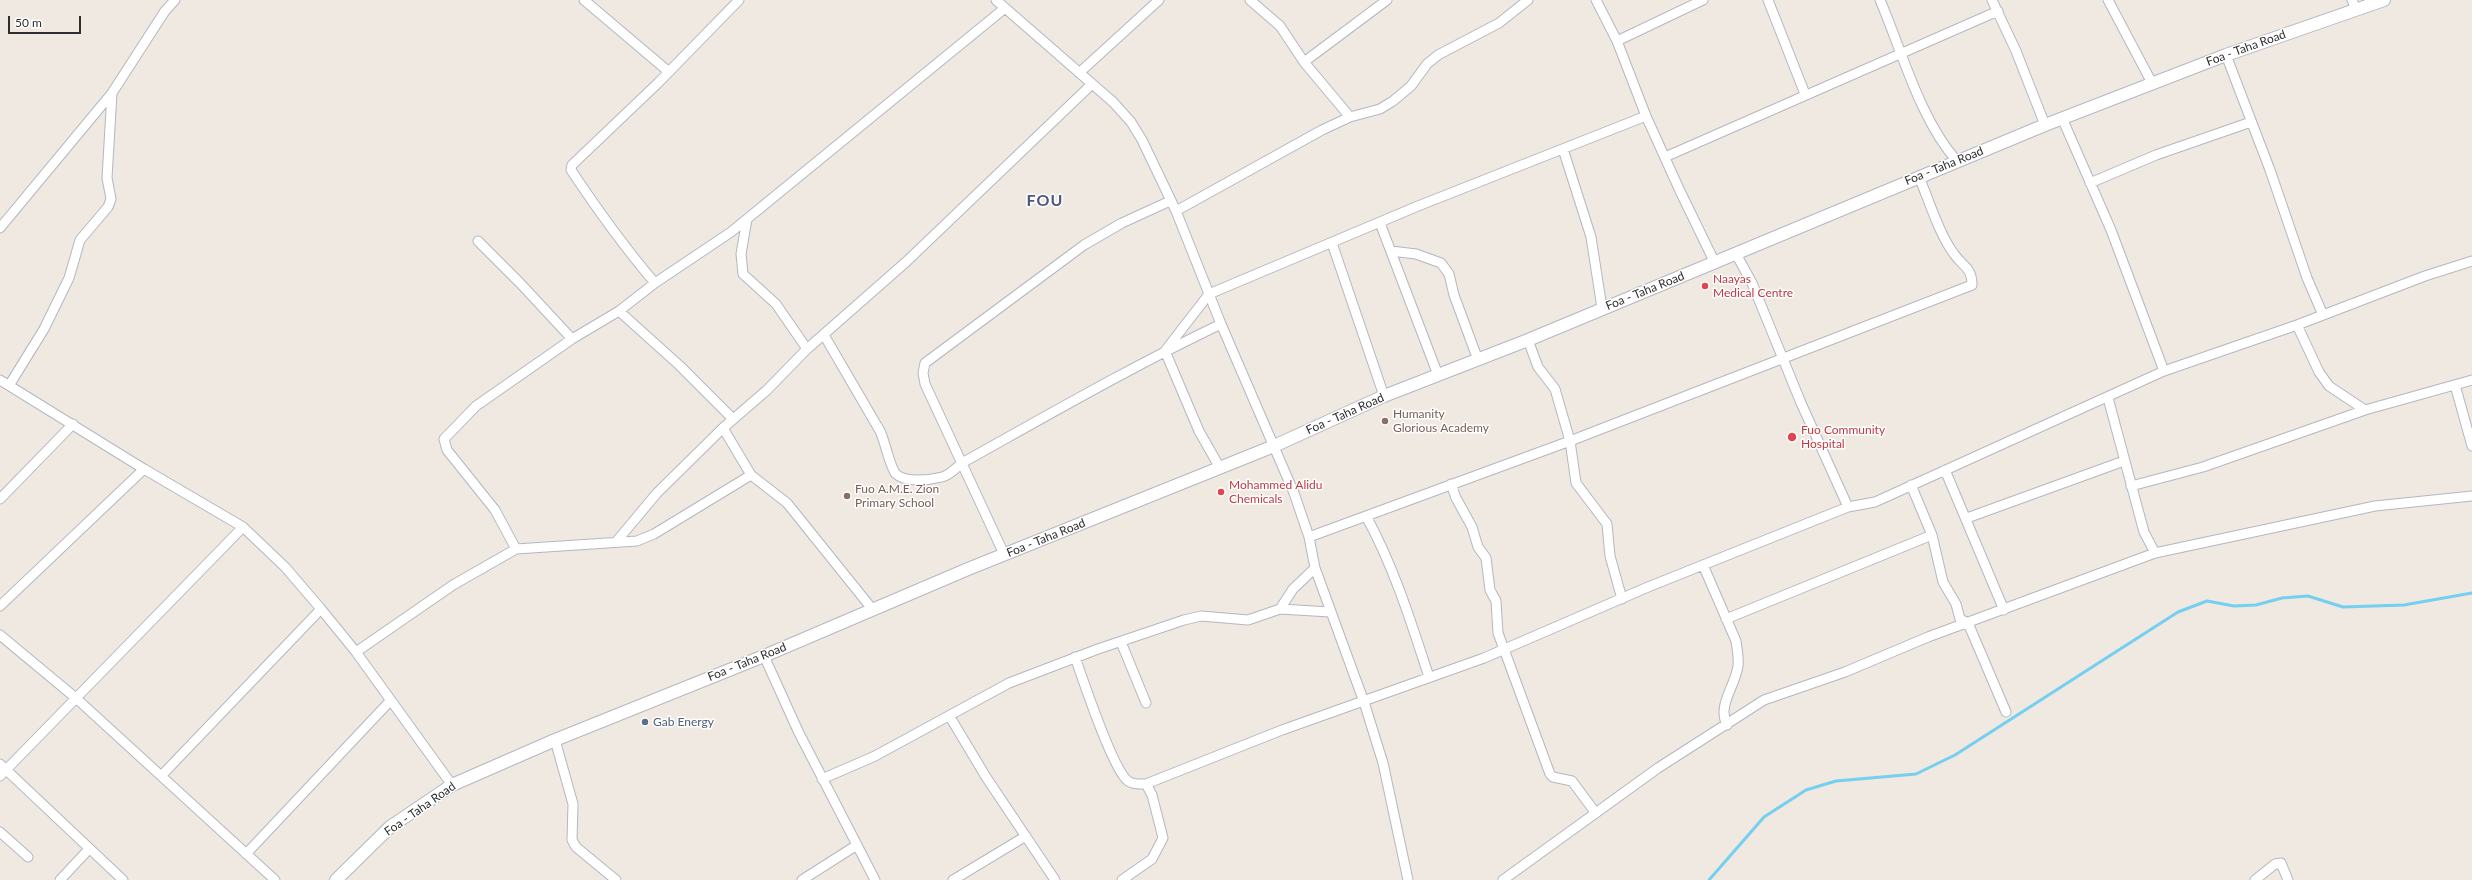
<!DOCTYPE html>
<html>
<head>
<meta charset="utf-8">
<style>
  body { margin:0 }
  #map { position:relative; width:2472px; height:880px; overflow:hidden; background:#efe9e1; font-family:Lato,sans-serif }
  canvas { display:block }
  .scale { position:absolute; left:8px; top:16px; width:73px; height:18px; box-sizing:border-box; border:2px solid #2e2e2e; border-top:0; padding-left:5px; font-size:12px; line-height:14px; white-space:nowrap; color:#2e2e2e; -webkit-text-stroke:3px #fff; paint-order:stroke }
</style>
</head>
<body>
<div id="map">
<canvas width="2472" height="880"></canvas>
<div class="scale">50 m</div>
</div>
<script>
const context = document.querySelector('canvas').getContext('2d');
context.lineJoin = 'round';
function trace(path, color, width, dash) {
  context.strokeStyle = color;
  context.lineWidth = width;
  context.lineCap = dash ? 'butt' : 'round';
  context.setLineDash(dash || []);
  context.stroke(path);
}
function write(font, color, halo, rows, align = 'center') {
  context.font = font + ' Lato,sans-serif';
  context.lineWidth = 3;
  context.setLineDash([]);
  context.textBaseline = 'middle';
  context.strokeStyle = halo;
  context.fillStyle = color;
  for (const [text, x, y, turn = 0] of rows) {
    context.save();
    context.translate(x, y);
    context.rotate((+turn || 0) * Math.PI / 180);
    context.textAlign = isNaN(turn) ? turn : align;
    if (halo) context.strokeText(text, 0, 0);
    context.fillText(text, 0, 0);
    context.restore();
  }
}
trace(new Path2D(`
  M1709,880l55,-63 42,-27 30,-9 80,-7 39,-19 223,-143 29,-11 27,5 22,-1 26,-7 26,-2 35,11 61,-2 68,-12`), '#75cff0', 3);
const minor = new Path2D(`
  M584,0l85,72
  M996,0l117,102 18,20 11,18 34,71 45,113 73,169 15,44 6,31 49,134 19,61 25,117
  M1250,0l30,26 24,36 46,55
  M1596,0l21,41 29,75 34,75 35,72
  M1768,0l37,94
  M1880,0c22,51 40,120 77,161
  M1992,0l24,51 29,74
  M2108,0l44,83
  M2352,0l4,9
  M1617,41l86,-41
  M2226,55l44,115 37,108 16,37
  M1304,62l83,-62
  M1079,73l80,-73
  M2062,118l49,112 53,141
  M1563,149l28,88 11,71
  M1665,157l333,-146
  M2090,183l66,-28 95,-33
  M1176,211l146,-81 28,-13 30,-8 13,-8 18,-15 16,-22 11,-9 61,-32 29,-23
  M747,219l-6,35 2,20 33,30 31,45
  M1380,223l58,152
  M0,228l112,-135 53,-82 10,-11
  M478,241l42,42 52,56
  M1332,243l52,153
  M1391,251l25,3 25,9 8,11 5,21 24,65
  M1736,254l16,29 49,120 47,104
  M655,283c-31,-36 -58,-74 -84,-113l1,-5 86,-82 81,-83
  M619,311l60,54 54,54
  M2297,325l22,47 10,14 36,24
  M824,335l56,96c5,10 10,37 16,43 10,9 34,6 46,3 8,-2 14,-9 20,-14 86,-48 171,-97 259,-139
  M1528,340l10,27 17,22 15,52 6,42 31,41 3,32 12,43
  M1165,351l44,-57 209,-88 228,-90
  M1165,351l34,80 21,37
  M0,380l144,89 99,58 42,40 36,42 35,43 96,133
  M10,384l34,-55 25,-51 11,-38 28,-33 3,-8 -4,-21 5,-85
  M2455,385l17,61
  M2108,398l36,134 11,21
  M1945,470l59,140
  M1451,484l5,14 16,29 6,20 8,11 4,32 6,11 2,32 52,141 3,3 19,4 23,31
  M1911,485l21,50 11,47 13,22 4,15 8,4 38,89
  M2131,486l72,-19 162,-57 107,-30
  M0,499l73,-75
  M1366,516c28,51 45,106 63,161
  M1967,518l157,-57
  M1309,537l261,-96 402,-156c0,-18 -9,-18 -18,-31 -15,-20 -25,-54 -35,-77
  M616,542l41,-49 66,-65
  M516,549l-21,-39 -48,-60 -3,-11 32,-33 96,-67 47,-28 36,-28 76,-51 274,-224
  M1004,554l-79,-170 -2,-11 2,-10 159,-118 38,-22 48,-22
  M1703,565l33,76c1,8 3,17 2,25 -3,21 -21,39 -11,59
  M0,606l144,-137
  M1280,609l13,-20 22,-21
  M873,610l-86,-107 -36,-28 -28,-47 44,-38 40,-41 99,-87 185,-177
  M1726,619l206,-84
  M0,635l77,64 198,181
  M1121,642l25,61
  M356,652l97,-67 63,-36 121,-8 17,-7 97,-59
  M764,656l35,77 58,112 -55,35
  M1075,657c8,23 38,113 53,124 5,4 12,3 18,3l136,-54 202,-72 164,-71 200,-80 27,-5 289,-131 133,-46 128,-49 47,-15
  M950,717l36,60 69,103
  M555,740l18,64 -1,36 4,7 40,33
  M0,764l123,116
  M162,775l159,-166
  M0,776l243,-249
  M822,779l53,-23 134,-73 89,-34 86,-29 17,-4 47,4 32,-11 50,3
  M0,832l28,25
  M857,845l18,35
  M246,854l145,-154
  M60,880l29,-31
  M953,880l73,-44
  M1122,880l30,-21 11,-21 -11,-43 -6,-11
  M1503,880l155,-112 106,-68 81,-28 83,-35 227,-84 220,-47 97,-10
  M2255,880l20,-16 6,-1 7,17`);
const tertiary = new Path2D(`
  M336,880l54,-53 62,-42 103,-45 209,-84 204,-87 306,-123 110,-50 144,-56 517,-215 181,-70 158,-55`);
trace(minor, '#b4b7c1', 11);
trace(tertiary, '#b4b7c1', 14);
trace(minor, '#fff', 9);
trace(tertiary, '#fff', 12);
for (const [x, y, r, color] of [
  [1705,286,4,"#e0444e"],
  [1385,421,4,"#8d6e63"],
  [1792,437,5,"#e0444e"],
  [1221,492,4,"#e0444e"],
  [847,496,4,"#8d6e63"],
  [645,722,4,"#5c6f8a"]
]) {
  const dot = new Path2D();
  dot.arc(x, y, r, 0, 2 * Math.PI);
  context.fillStyle = color;
  context.fill(dot);
  trace(dot, '#fff', 1.5);
}
write('12px', '#2e2e2e', '#fff', [
  ["Foa - Taha Road",2246,48,-20],
  ["Foa - Taha Road",1944,166,-22],
  ["Foa - Taha Road",1645,291,-22],
  ["Foa - Taha Road",1345,414,-24],
  ["Foa - Taha Road",1046,538,-22],
  ["Foa - Taha Road",747,662,-22],
  ["Foa - Taha Road",420,809,-35]
]);
write('12px', '#be3a42', '#fff', [
  ["Naayas",1713,279],
  ["Medical Centre",1713,293],
  ["Fuo Community",1801,430],
  ["Hospital",1801,444],
  ["Mohammed Alidu",1229,485],
  ["Chemicals",1229,499]
], 'left');
write('12px', '#785e54', '#fff', [
  ["Humanity",1393,414],
  ["Glorious Academy",1393,428],
  ["Fuo A.M.E. Zion",855,489],
  ["Primary School",855,503]
], 'left');
write('12px', '#4e5e75', '#fff', [
  ["Gab Energy",653,722]
], 'left');
context.letterSpacing = '1px';
write('bold 16px', '#4d5680', '#fff', [
  ["FOU",1045,201]
]);
context.letterSpacing = '0px';
</script>
</body>
</html>
